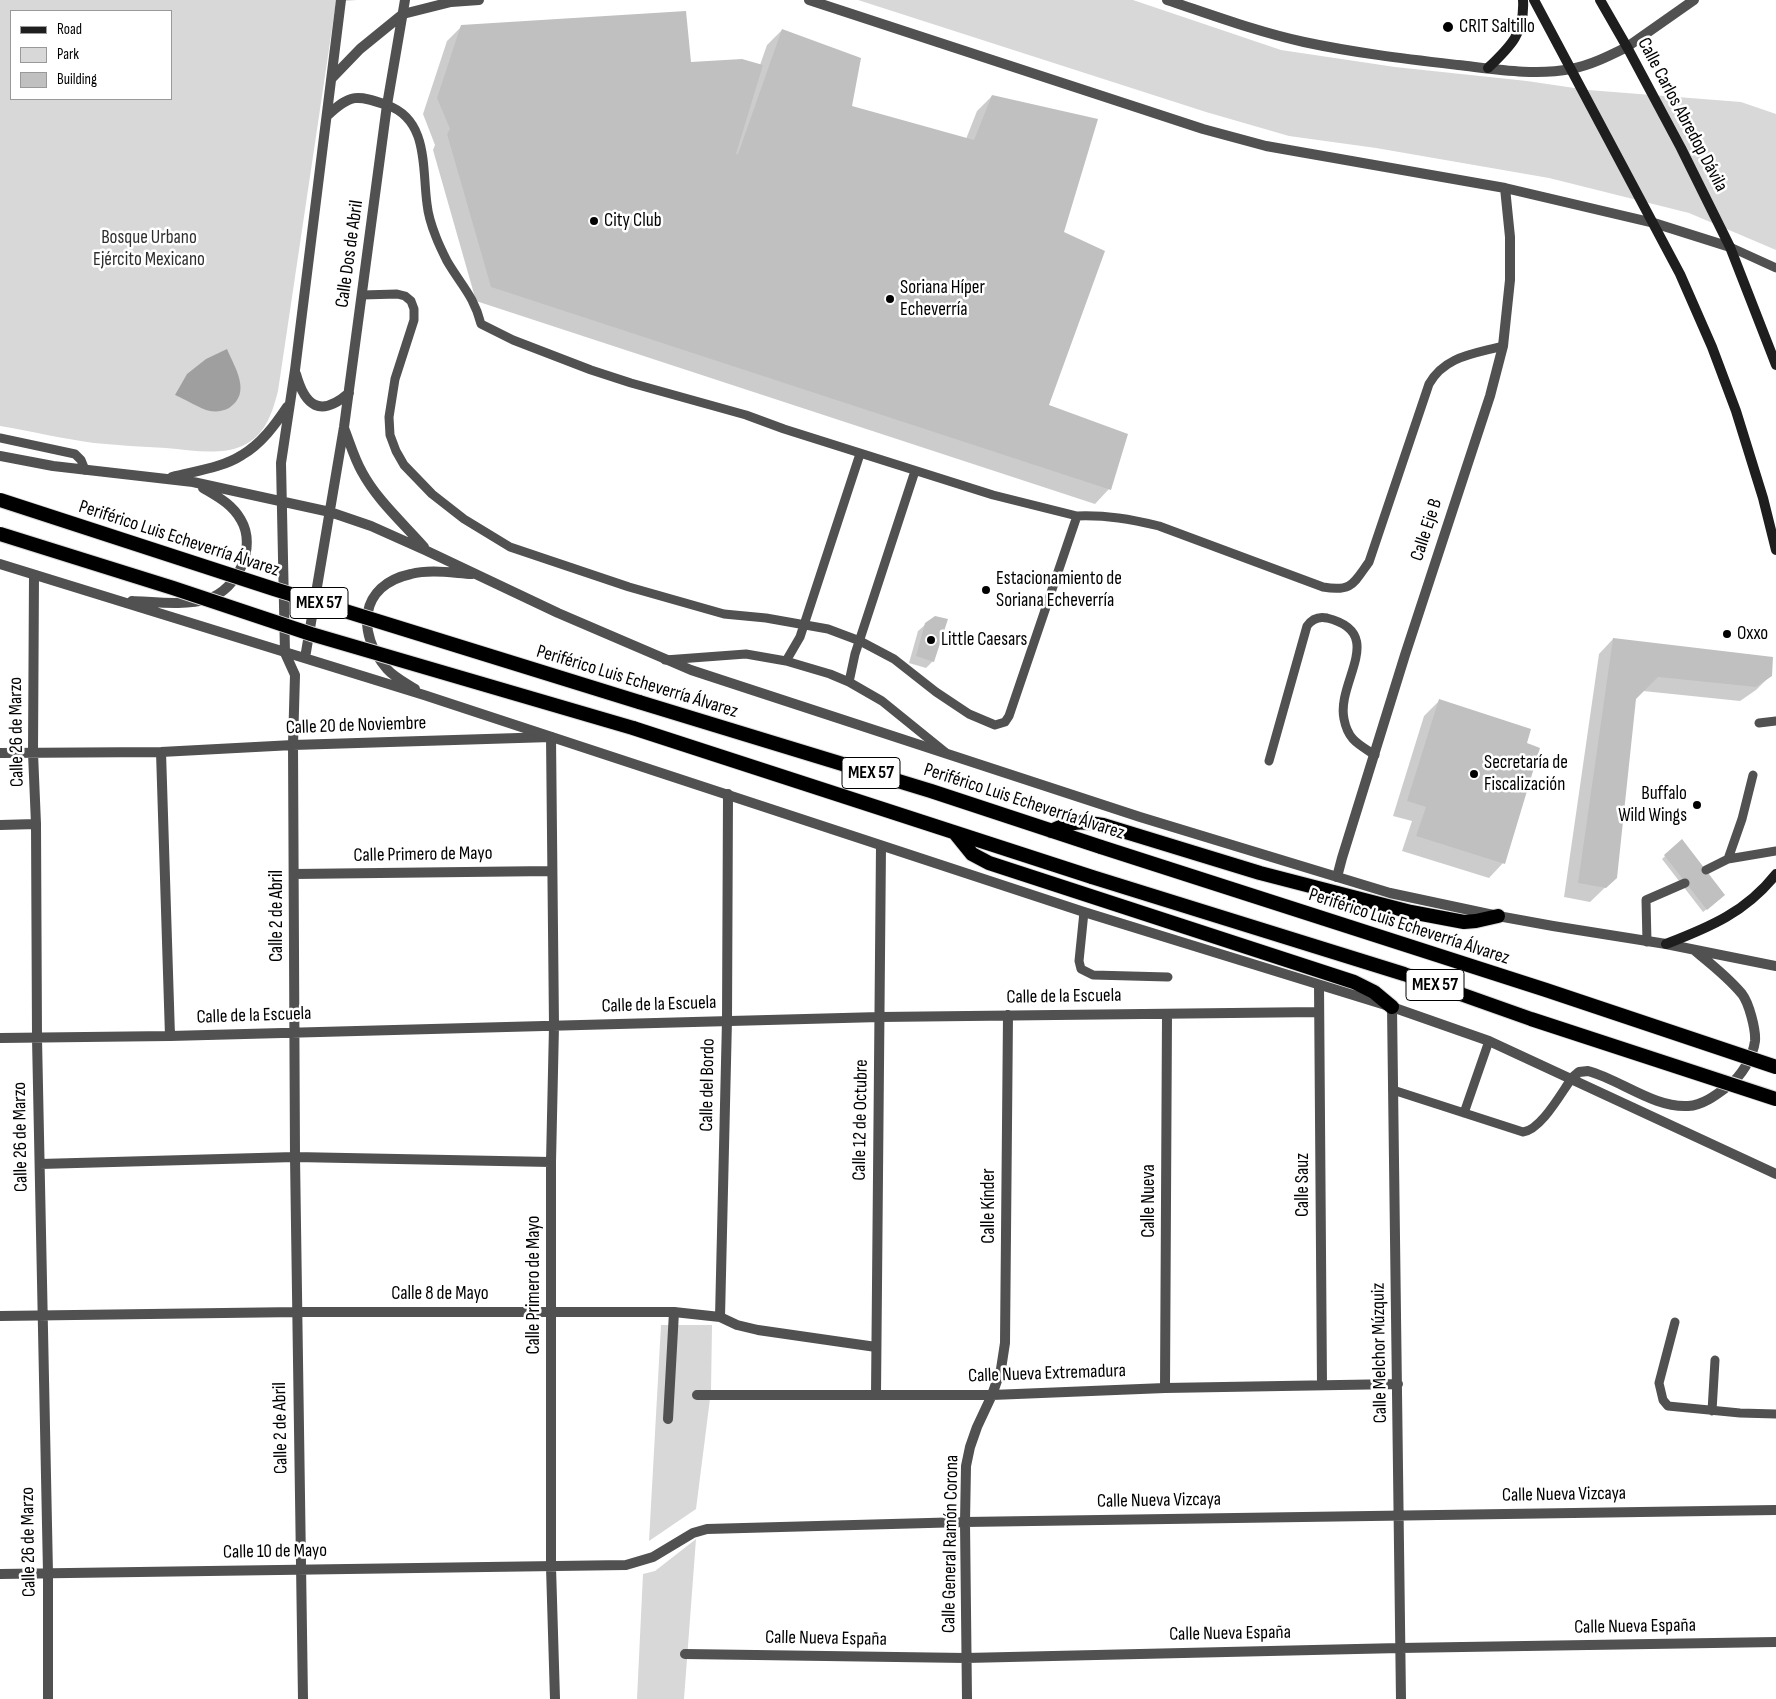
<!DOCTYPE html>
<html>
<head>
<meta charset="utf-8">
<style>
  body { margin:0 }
  #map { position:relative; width:1776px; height:1699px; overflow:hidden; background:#fff; font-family:"Sofia Sans Condensed",sans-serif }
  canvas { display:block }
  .legend { position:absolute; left:10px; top:10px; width:162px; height:90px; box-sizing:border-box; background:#fff; border:1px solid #999; margin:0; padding:6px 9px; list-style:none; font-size:15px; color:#000 }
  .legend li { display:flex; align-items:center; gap:10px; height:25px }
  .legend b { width:25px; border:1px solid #999 }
</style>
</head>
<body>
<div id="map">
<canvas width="1776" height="1699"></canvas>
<ul class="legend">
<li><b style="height:6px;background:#1e1e1e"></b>Road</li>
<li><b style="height:14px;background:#d8d8d8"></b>Park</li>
<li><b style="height:14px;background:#c0c0c0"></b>Building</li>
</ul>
</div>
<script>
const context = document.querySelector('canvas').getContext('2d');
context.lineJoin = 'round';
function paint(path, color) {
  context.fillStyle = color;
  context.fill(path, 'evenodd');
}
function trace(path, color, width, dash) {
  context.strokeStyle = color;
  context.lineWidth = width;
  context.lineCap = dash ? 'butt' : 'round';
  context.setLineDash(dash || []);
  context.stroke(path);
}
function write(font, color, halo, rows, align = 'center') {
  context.font = font + ' "Sofia Sans Condensed",sans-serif';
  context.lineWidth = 5;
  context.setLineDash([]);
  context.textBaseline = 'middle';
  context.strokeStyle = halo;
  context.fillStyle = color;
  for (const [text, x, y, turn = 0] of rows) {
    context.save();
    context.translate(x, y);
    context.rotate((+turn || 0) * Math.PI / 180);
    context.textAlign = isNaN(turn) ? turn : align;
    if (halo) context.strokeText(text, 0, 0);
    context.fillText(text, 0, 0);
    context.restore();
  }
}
paint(new Path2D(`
  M0,0h357l-21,2 -58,389c-6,23 -13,45 -36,55 -23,10 -52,4 -76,2 -24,-1 -48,-3 -72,-5 -31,-4 -63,-12 -94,-17zM11,11h160v88h-160z
  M858,0h275l148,50 114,17 132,14 61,9 153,12 35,12v136l-87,-37 -140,-35 -173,-30 -87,-12 -83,-24z
  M661,1325h51l-1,66 -15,118 -47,32z
  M696,1539l-12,160h-47l6,-125 12,-3z`), '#d8d8d8');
paint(new Path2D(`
  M227,349c8,19 25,44 2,59 -5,3 -13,4 -19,3 -10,-2 -25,-12 -35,-16l12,-21 19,-15z`), '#9f9f9f');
paint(new Path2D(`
  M462,26l228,37 70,2 7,-20 15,-15 69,77 115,32 11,-28 15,-15 70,137 -14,173 61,83 -14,15 -619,-203 -43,-151 2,-5 -12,-31 24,-73z
  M926,624l7,37 -7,7 -17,-5 9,-32z
  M1613,639l158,36 -15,15 -16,11 -97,-10 -8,8 -19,178 -26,25 -26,-5 35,-243z
  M1439,701l86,43 -22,119 -14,15 -87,-27 10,-30 -19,-5 31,-100z
  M1681,841l40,57 -18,14 -41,-53z`), '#0003');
paint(new Path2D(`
  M686,11l5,51 51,-3 21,6 -27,89h2l44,-125 79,29 -9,48 122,34 18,-45 106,24 -34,113 41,19 -56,154 79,29 -17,56 -620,-203 -44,-153 3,-5 -13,-31 24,-73z
  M935,616l13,3 -14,43 -18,-6 9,-33z
  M1613,638l160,19 -1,19 -16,11 -98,-10 -22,22 -19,179 -11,10 -28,-5z
  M1439,699l92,30 -4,14 13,5 -35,116 -89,-28 10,-29 -19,-6z
  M1682,839l43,56 -18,15 -43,-55z`), '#c0c0c0');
const trunk = new Path2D(`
  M639,702l292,89 170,56
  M633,728l459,149
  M1051,831c21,-10 29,-10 52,-6l157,48 151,39 53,10 12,-1 22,-5
  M955,833l17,21 17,9 365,119 20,10 18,15`);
trace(trunk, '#dbdbdb', 16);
trace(new Path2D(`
  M1730,247l46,21
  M362,295l35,-1 8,2 6,5 3,8v11l-19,59 -6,38 1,18 6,16 8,14 28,29 32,25 46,28 119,40 95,27 42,4 62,11 32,12 34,18 42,33 33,22 26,11 10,-3 4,-6 68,-200 -84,-21 -209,-66 -38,-14 -115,-32 -40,-13 -78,-30 -32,-16c-7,-28 -20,-39 -34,-63 -4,-8 -8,-16 -11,-24 -4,-10 -8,-23 -9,-33 -5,-36 2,-84 -40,-99
  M0,438l75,16 6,6 4,10
  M1077,516c30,-1 53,3 82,10l164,61c29,5 30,-3 46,-25l60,-178c16,-28 45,-30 74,-38
  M665,660l81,-6 40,7 44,13 19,8 33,19 63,51
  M786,661l14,-24 60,-183
  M849,682l6,-28 60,-183
  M1759,723l17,-2
  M1269,761l38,-135c5,-7 11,-10 20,-8 61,15 9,64 17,101 4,21 14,25 31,36
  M1728,859l14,-40 11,-44
  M1706,870l22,-11 48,-8
  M1084,912l-5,49 2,8 12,6 75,2
  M1647,942l-1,-42 39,-17
  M1393,1090l130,42c18,-2 38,-39 49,-54
  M1464,1113l25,-72
  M1675,1322l-16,61 4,17 5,6 72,7 36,1
  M1712,1411l3,-51`), '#515151', 9);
trace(new Path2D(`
  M668,1419l6,-107`), '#515151', 10);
trace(new Path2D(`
  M809,0l394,129 63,17 239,42 149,35 76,24
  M403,14l48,-12 28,-2
  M1627,47l67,-47
  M34,575l-1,178 3,71 1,214 11,535v126
  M285,653l10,22 -2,70 2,412 8,542
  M161,752l9,284
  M0,753l161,-1 132,-7 258,-8 3,289 -3,136v405l4,132
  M0,825l36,-1
  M294,874l258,-3
  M1337,877l5,-19 63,-203 85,-259 13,-50 7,-66v-43l-5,-49
  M1319,985l3,400
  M1392,1007l9,692
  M0,1038l170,-2 710,-19 439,-5
  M40,1164l255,-7 256,5
  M0,1316l298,-4h376l46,5 17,8 21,5 118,17
  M720,1317l7,-297 1,-226
  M1165,1388l2,-374
  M876,1394l5,-548
  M697,1395h295l173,-7 233,-4
  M0,1574l626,-9 27,-8 40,-24 14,-4 258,-7 811,-12
  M685,1654l281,4 434,-10 376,-6
  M967,1699l-2,-177 1,-56 4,-19 7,-20 15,-32 9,-26 4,-26 3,-328`), '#515151', 10);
trace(new Path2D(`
  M1167,0c45,15 91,32 137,42 51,11 103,17 154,23 36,4 77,11 113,4 20,-4 38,-13 56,-22
  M332,78l28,-29 43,-35
  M327,116c24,-23 30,-21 60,-11
  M296,374c9,32 24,44 53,19
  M344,428c6,15 10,30 18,44 15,28 41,51 62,75
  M0,456l53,10 140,16 137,30 41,14 56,25 131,62 133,57 449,147 250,76 108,23 55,10 113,18 110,22
  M172,477c23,-6 50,-9 70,-22 19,-11 33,-30 45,-48
  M0,564l424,131 660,217 308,95 97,34 287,133
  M132,601c24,1 53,5 76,-2 30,-10 49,-52 33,-79 -9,-16 -23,-23 -38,-32
  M285,653l-4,-190 14,-93 46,-370
  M305,658l39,-231 43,-322 18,-105
  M415,689c-9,-6 -21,-12 -28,-20 -31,-36 -28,-84 24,-95 19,-5 42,-1 61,0
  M1572,1078l7,-6 9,-1c33,9 66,37 100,35 15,-1 28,-11 40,-20 13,-9 25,-29 27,-45 1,-11 -6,-38 -13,-47 -14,-17 -31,-30 -48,-44`), '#515151', 10);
trace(new Path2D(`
  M1534,0l146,274 32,73 24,64 27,87 13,52
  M1600,0l27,47 54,101 49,99 46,118
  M1488,68c22,-21 37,-35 35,-68
  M1666,944c44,-17 80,-32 110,-70`), '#1e1e1e', 10);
trace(trunk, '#000', 14);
const trunkBridge = new Path2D(`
  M0,500l274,89 365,113
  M0,534l173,54 138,46 322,94
  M1101,847l445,143 230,77
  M1092,877l312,97 127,45 245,80`);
trace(trunkBridge, '#dbdbdb', 16, []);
trace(trunkBridge, '#000', 14);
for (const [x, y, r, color] of [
  [1448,27,6,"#000"],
  [594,221,5,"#000"],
  [890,299,5,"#000"],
  [986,590,5,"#000"],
  [1727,634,5,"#000"],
  [931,640,5,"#000"],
  [1474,774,5,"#000"],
  [1697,805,5,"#000"]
]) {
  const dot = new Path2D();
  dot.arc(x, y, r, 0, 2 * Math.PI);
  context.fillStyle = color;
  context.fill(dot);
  trace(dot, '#fff', 2);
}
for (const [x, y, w] of [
  [319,603,58],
  [871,773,58],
  [1435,985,58]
]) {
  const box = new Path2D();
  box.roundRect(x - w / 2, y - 15.5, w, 31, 4);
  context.fillStyle = '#fff';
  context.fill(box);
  trace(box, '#000', 1);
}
write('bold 18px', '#000', null, [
  ["MEX 57",319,603],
  ["MEX 57",871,773],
  ["MEX 57",1435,985]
]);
write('19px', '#000', '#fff', [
  ["CRIT Saltillo",1459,27],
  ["City Club",604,221],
  ["Soriana Híper",900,288],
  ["Echeverría",900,310],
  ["Estacionamiento de",996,579],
  ["Soriana Echeverría",996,601],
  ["Oxxo",1737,634],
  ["Little Caesars",941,640],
  ["Secretaría de",1484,763],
  ["Fiscalización",1484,785],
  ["Buffalo",1687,794,"right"],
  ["Wild Wings",1687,816,"right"]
], 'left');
write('19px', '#000', '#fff', [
  ["Calle Carlos Abredop Dávila",1682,115,62],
  ["Calle Dos de Abril",350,254,-82],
  ["Calle Eje B",1427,530,-72],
  ["Periférico Luis Echeverría Álvarez",179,539,18],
  ["Periférico Luis Echeverría Álvarez",637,682,17],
  ["Calle 20 de Noviembre",356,726,-2],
  ["Calle 26 de Marzo",17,732,-91],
  ["Periférico Luis Echeverría Álvarez",1024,802,18],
  ["Calle Primero de Mayo",423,855,-1],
  ["Calle 2 de Abril",277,916,-90],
  ["Periférico Luis Echeverría Álvarez",1409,927,18],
  ["Calle de la Escuela",1064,997,-1],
  ["Calle de la Escuela",659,1005,-2],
  ["Calle de la Escuela",254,1016,-2],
  ["Calle del Bordo",708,1085,-89],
  ["Calle 12 de Octubre",861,1120,-89],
  ["Calle 26 de Marzo",21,1137,-91],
  ["Calle Sauz",1303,1185,-90],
  ["Calle Nueva",1149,1201,-90],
  ["Calle Kínder",989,1206,-90],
  ["Calle Primero de Mayo",534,1285,-90],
  ["Calle 8 de Mayo",440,1294],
  ["Calle Melchor Múzquiz",1380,1353,-91],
  ["Calle Nueva Extremadura",1047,1374,-2],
  ["Calle 2 de Abril",281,1428,-91],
  ["Calle Nueva Vizcaya",1564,1495,-1],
  ["Calle Nueva Vizcaya",1159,1501,-1],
  ["Calle 26 de Marzo",29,1542,-91],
  ["Calle General Ramón Corona",951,1544,-89],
  ["Calle 10 de Mayo",275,1552,-1],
  ["Calle Nueva España",1635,1627,-1],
  ["Calle Nueva España",1230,1634,-1],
  ["Calle Nueva España",826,1639,1]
]);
write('19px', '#2f2f2f', '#fff', [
  ["Bosque Urbano",149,238],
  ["Ejército Mexicano",149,260]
]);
</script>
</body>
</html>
